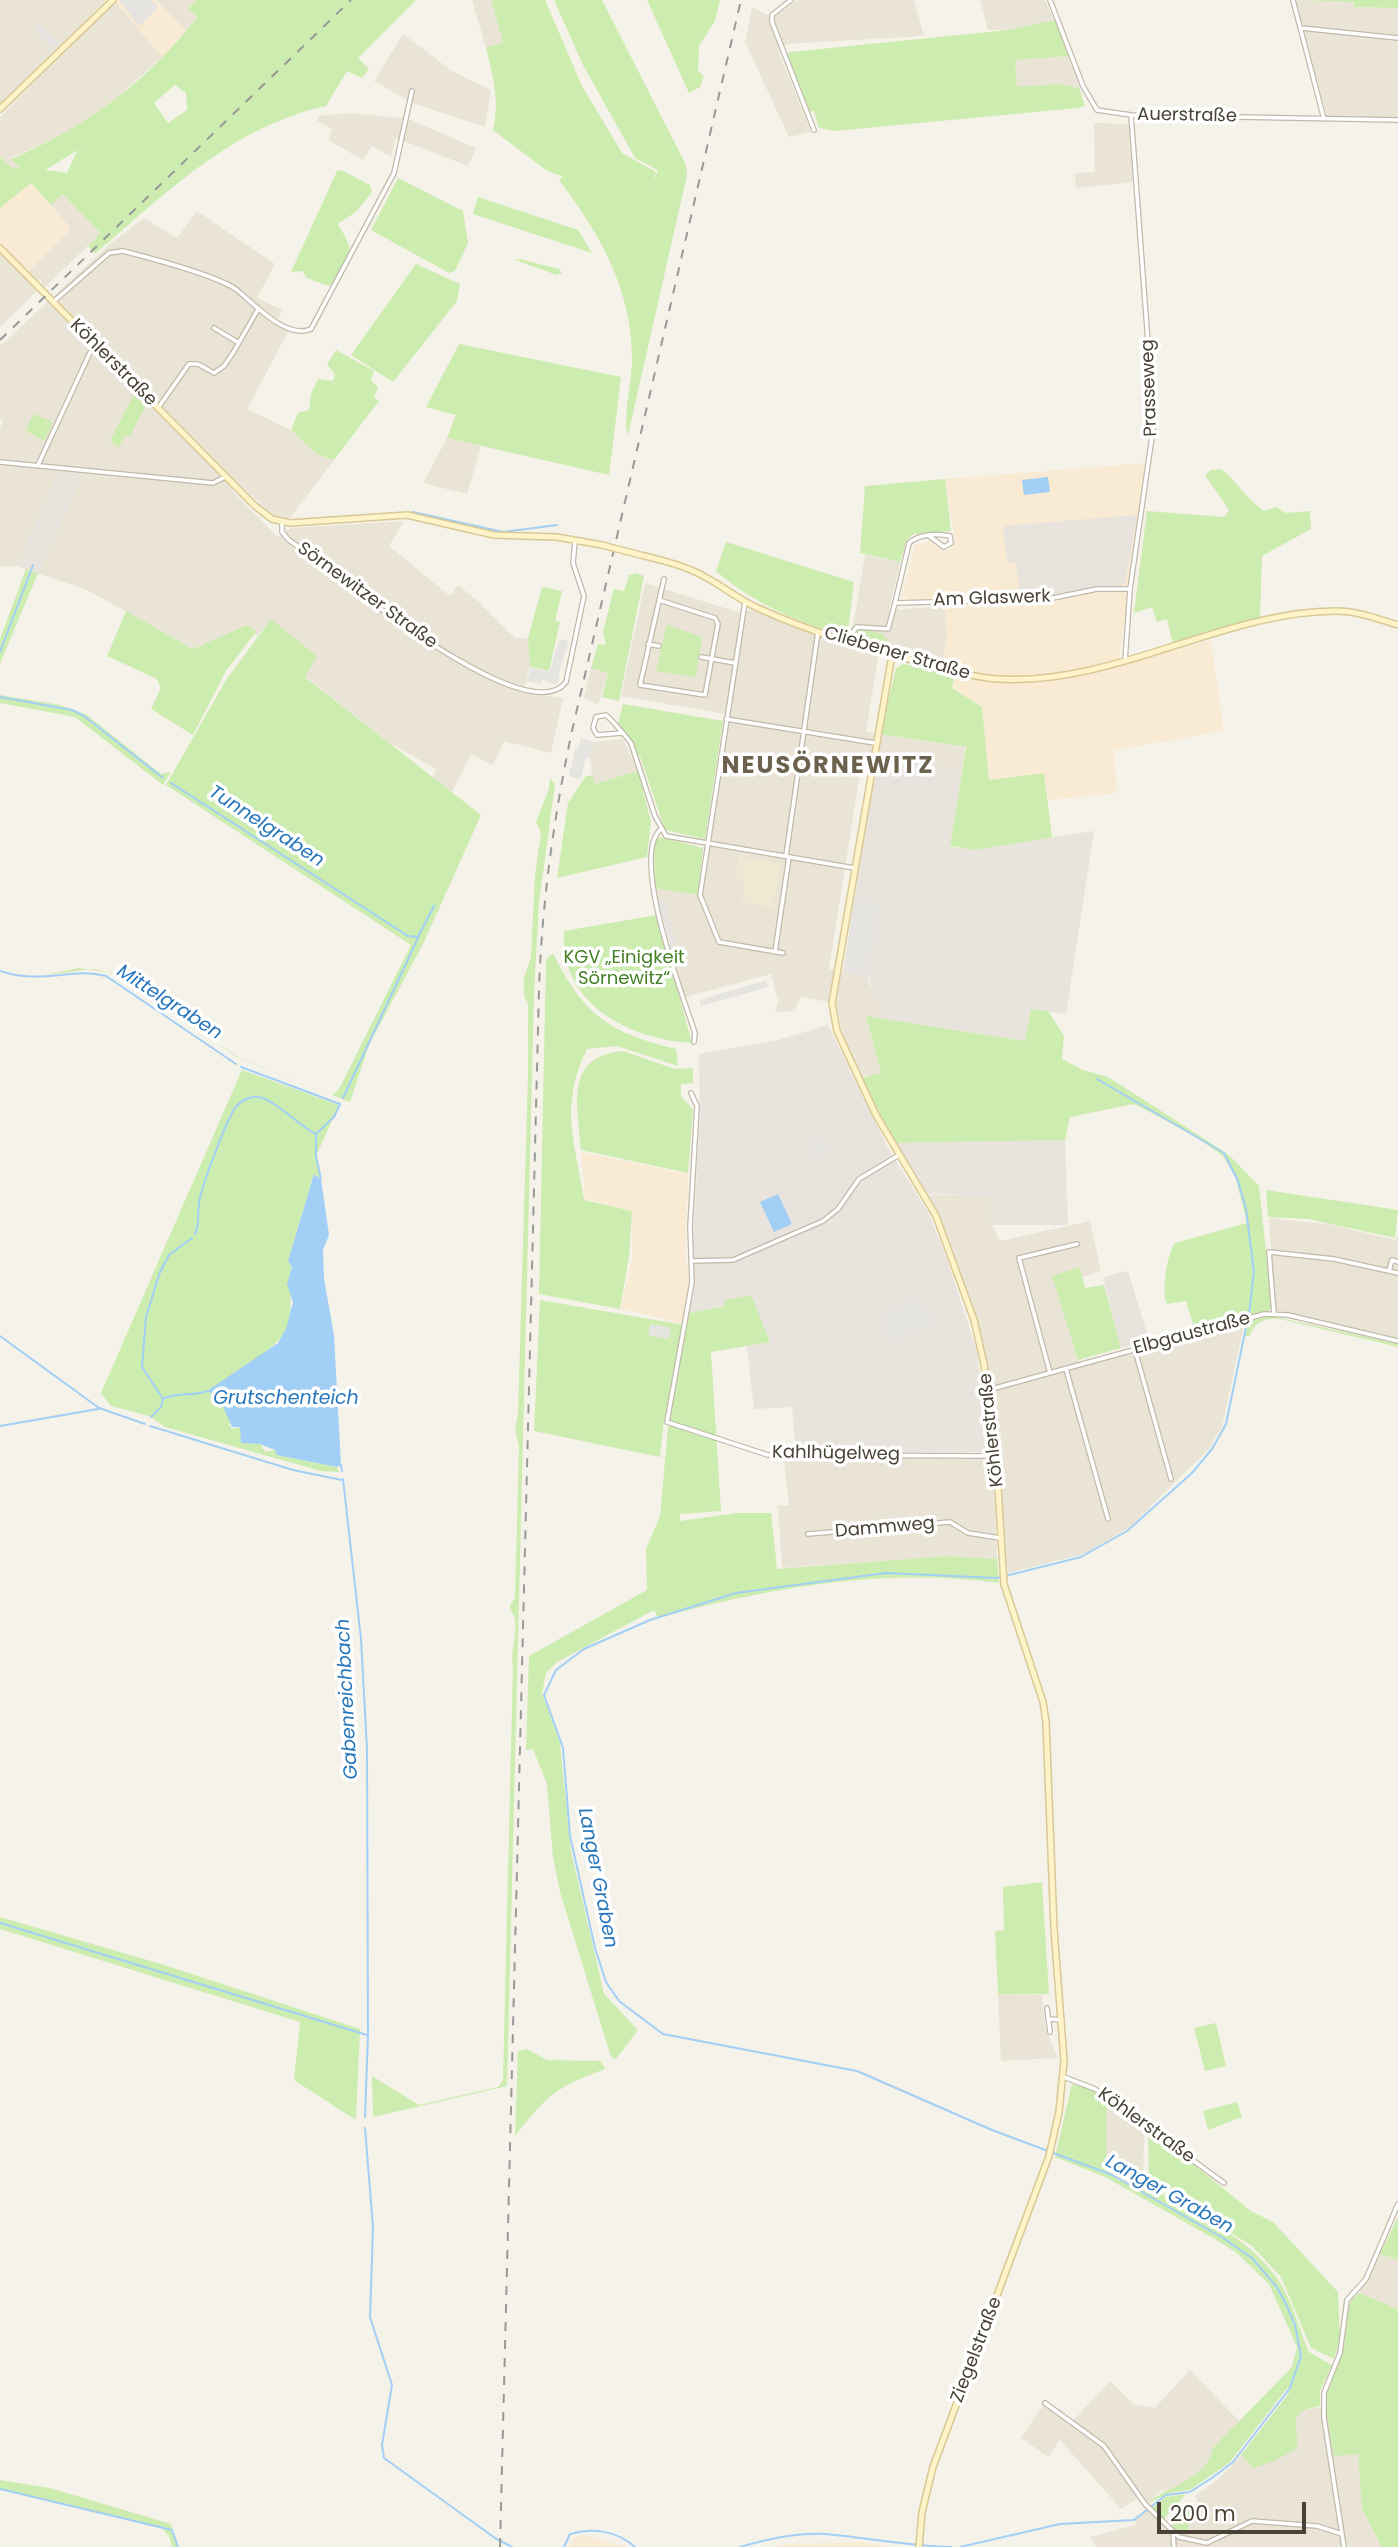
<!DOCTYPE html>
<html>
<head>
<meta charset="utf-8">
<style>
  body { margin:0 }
  #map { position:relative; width:1398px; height:2547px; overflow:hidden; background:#f5f2e9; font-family:Poppins,sans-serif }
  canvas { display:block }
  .scale { position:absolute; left:1157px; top:2502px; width:149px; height:32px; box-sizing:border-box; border:4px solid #494336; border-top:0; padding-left:9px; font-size:21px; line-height:24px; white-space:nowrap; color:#494336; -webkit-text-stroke:5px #fff; paint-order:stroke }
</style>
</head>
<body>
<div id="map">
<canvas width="1398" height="2547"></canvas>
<div class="scale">200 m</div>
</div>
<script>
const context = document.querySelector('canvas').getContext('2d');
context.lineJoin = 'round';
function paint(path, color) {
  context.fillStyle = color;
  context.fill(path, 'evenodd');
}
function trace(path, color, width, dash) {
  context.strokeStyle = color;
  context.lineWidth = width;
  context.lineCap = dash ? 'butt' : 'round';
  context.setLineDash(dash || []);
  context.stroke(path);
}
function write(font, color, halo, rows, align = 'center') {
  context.font = font + ' Poppins,sans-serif';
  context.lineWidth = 7;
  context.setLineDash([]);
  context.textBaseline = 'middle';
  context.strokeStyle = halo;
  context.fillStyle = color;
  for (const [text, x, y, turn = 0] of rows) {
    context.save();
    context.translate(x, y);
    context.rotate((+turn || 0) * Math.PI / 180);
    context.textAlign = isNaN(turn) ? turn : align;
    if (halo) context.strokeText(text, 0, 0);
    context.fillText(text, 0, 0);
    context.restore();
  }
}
paint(new Path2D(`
  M0,0h106l-106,107z
  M155,0h41l-8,9 9,7 -11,14z
  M472,0h19l12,42 -17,6z
  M798,0h116l10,36 -137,8 -9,6 33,82 -22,5 -44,-95 7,-35 16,8h9z
  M980,0h65l10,20 -47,10h-20z
  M1296,0l58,2v5l44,1v110l-71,-1z
  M115,1l47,56 -49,44 -38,28 -64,29 8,9 -6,2 -13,-12v-40z
  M403,34l49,37 39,19 -6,37 -73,-24 -38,-22z
  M1069,56l12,30 -2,2 -21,-4 -41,3 -2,-27z
  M353,113l55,6 68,29 -8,18 -72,-28 -5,19 -19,-11 -9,14 -35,-20 4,-11 -15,-8 1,-5z
  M1094,123l36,1 4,58 -58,6 -1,-15 20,-1z
  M63,193l37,41 -56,54 -4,-9 -3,2 -9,-9 43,-43 -20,-24z
  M197,211l78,53 -18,34 25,12 -6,15 13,5 -42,79 44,21 27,25 16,5 -45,59 -18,-5 -34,-32 -6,8 47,47 12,-9 114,-7 -15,25 61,50 8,-11 21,17 36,36h13l2,29 -7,26 40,5 -12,55 -47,-12 -11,24 -22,-11 -19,38 -19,-14 3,-9 -48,-27 -83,-66 -34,-56 -14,16 -10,-11 -53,24 -107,-59 -71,-24h-16v-138l3,-8 -3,-1v-73l110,-102 34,-26 33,20z
  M0,253l37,38 -37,36z
  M447,438l34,8 -14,48 -44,-11z
  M865,555l35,7 -11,48 56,-4 2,33 -5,24 -50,-14 -14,9 -12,74 99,15 -3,24 -99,-17 -34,215 37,6 9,21 7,4 -3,18 -13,-1 15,57 -19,3 -19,-42 -7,-32 -36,-6 -5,14 -20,1 3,-11 -7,-27 -86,23 -30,-109 43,7 27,-181 -104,-18 24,-113 96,30 11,-3 94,33 8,-23z
  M591,668l17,5 -10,32 -14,-8z
  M623,739l15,32 -45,13 -3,-27 4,-15z
  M928,1195h63l1,30 8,16 90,-20 11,50 -19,6 -2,-9 -27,8 27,91 165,-45 -23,104 -14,24 -78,77 -43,26 -79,20 -17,-177 -10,-62z
  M1269,1218l58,6 69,16 2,-7v105l-123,-27z
  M784,1459h209l4,100 -50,-3 -165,12 -4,-62 11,-1z
  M998,1994l44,1 3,32 13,31 -57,3z
  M1105,2100l39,27 -1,65 -42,-25h4z
  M1380,2254l18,6v49l-39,-16z
  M1190,2370l51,53 -28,25 -5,14 -10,12 -16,11 -21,6 -13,12 -6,-8 -21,14 -61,-69 -12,17 -27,-19 22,-33 29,17 38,-41 23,23 22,4z
  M1325,2406l33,48 4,55 20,38h-286l-6,-10 46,-12 -1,-8 17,-9 23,23 11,3 6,-24 8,-3 -5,-11 26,-19 20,-22 12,13 48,-57z`), '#e9e4d6');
paint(new Path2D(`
  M155,0l31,30 -24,27 -47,-56z
  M31,182l40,47 -43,43 -28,-29v-35z
  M1147,463l-29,202 93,-25 13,91 -110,19 3,43 -68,7 -5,-27 -55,7 -7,-73 -30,-19 5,-20 -15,-5 5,-24 -2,-33 -16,-7 -20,1 -7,-4 13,-51 15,-4 14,10 9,-3 2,-6 -10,-63z
  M581,1152l107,22 -3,86 5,19 -8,44 -61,-14 11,-51 1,-47 -48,-12z
  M582,2535l45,12h-57l4,-9z
  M862,2542l27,5h-116l14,-3z`), '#f8ead3');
paint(new Path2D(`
  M59,471l24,2 -44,99 -22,-6z
  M1137,515l-12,69 -70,12h-35l-4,-33h-9l-4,-37z
  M877,756l85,15 -12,76 24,3 120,-19 -28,183 -35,-5 -5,32 -147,-23 3,-18 -7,-4 -6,-18 -26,-6z
  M828,1025l59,121 43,70 19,49 28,87 12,100 -193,1 -4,-46 -38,2 -7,-63 23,-4 -45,-37 -36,8 11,-198 -1,-61 79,-14z
  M1065,1140l3,85h-76l-1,-30 -63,-1 -33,-51z
  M1128,1271l21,69 -28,8 -18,-71z`), '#e8e3dd');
paint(new Path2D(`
  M739,856l42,7 -8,45 -32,-6 4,-22 -10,-2z`), '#efe8d2');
paint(new Path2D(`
  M196,0h220l-58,58 11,11 -7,9 -15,-7 -21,35c-93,20 -161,88 -231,148l-7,-8 12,-13 -37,-39 -12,11 -20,-22 -31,25v-51l13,12 6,-2 -8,-8c74,-31 137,-78 186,-142l-9,-8zM175,85l11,8 1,17 -19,13 -14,-20zM86,145l-9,6 -10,22 -22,-3z
  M491,0h54l37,86 40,67 34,19 -6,17 8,-19 -23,-12 -52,-93 -29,-65h48l84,165 1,10 -59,260c-6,-12 4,-56 4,-73 1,-71 -32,-128 -73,-182l4,-3 -17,-7 -53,-40c7,-28 0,-54 -7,-82l17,-6z
  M647,0h73l-5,21 -16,25 -1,25 6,5 -4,11 -11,6z
  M1296,0h102v8l-44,-1v-5z
  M1055,20l14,36 -54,4 2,27 41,-3 21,4 6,18 -7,2 -244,23 -15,-3 -5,-17 -8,1 -23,-55 8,-5 217,-22z
  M341,170l29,15 2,7 -15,19 -19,13c4,7 9,15 11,22 3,13 -10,36 -21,40l-21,-8 -5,-7 -11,1 46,-101z
  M398,178l65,33 5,32 -13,28 -6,2 -78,-43z
  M478,197l100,33 14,23 -119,-39z
  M520,259l39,10 3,4 -5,2 -42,-15z
  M416,264l44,20 -3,17 -64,81 -42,-27z
  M459,344l162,33 -12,98 -162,-37 9,-23 -30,-8z
  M336,350l38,21 -3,9 7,8 -4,9 5,4 -45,59 -16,-5 -27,-25 7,-17 11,-3 2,-16 7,-15 15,2 2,-7 -8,-9z
  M135,392l12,12 -18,33 -4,-2 -7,13 -8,-7z
  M33,414l20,8 -8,19 -19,-10z
  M1221,469c17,13 25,30 43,42l12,-4 10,6 24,-2 1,18 -49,27 -2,62 -87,26 -6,-25 -10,3 -5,-15 -18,6 13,-102 77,6 5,-7 -24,-35 6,-5z
  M945,479l6,52 -37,3 -7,5 -7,23 -40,-9 5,-67z
  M726,542l128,40 -6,50 -5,4c-46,-15 -91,-33 -127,-65z
  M26,569l12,4 -38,91v-25z
  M635,573l9,3 -25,125 -17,-4 6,-24 -17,-5 7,-24 8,1 -3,-13 11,-43 10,2 5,-16z
  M542,587l20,4 -7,30 5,1 -11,49 -19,-4 -2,-29z
  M126,611l67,38 54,-24 9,7 -30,39 -33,64 -42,-26 10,-21 -4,-9 -50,-23z
  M271,619l46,37 -12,21 176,138 -57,127 -55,103 -19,57 -113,-45 -102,-71 -27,-14 -14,-3 -49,6 34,-7 34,5 22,11 31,25 77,51 90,35 6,-6 72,-144 -245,-160 60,-105z
  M667,625l35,12 -6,40 -40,-6z
  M860,629l23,5 4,6 -5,6 -33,-8z
  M904,664l51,11 -3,13 30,19 7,73 55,-7 8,64 42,-6 -120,19 -24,-4 16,-99 -86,-13 16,-66z
  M0,695l61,10 26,10 74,59 10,-2 -8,13 -88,-68 -75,-14z
  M623,704l100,17 -18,118 -40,-9 -24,-71 -23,-35z
  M638,771l13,51 -4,35 -90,21 11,-75 18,-27 8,-1v9z
  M550,778l5,6 -16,119 -5,91 -27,1092 -134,31 -1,-41 47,29 79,-18 5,-7 10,-414c-3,-16 6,-36 1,-50 -1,-3 -4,-6 -4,-10l5,-8 4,-151 -4,-17 3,-16 10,-338v-72l-4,-8v-18l7,-21 4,-82 6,-42 -5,-11 13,-33z
  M660,837l43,11 -5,47 -43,-7 -1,-47z
  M657,915l35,128c-64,-4 -133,-40 -128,-112z
  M553,953c30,62 57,80 123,96l2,17 -61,-20 -30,3c-28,56 -12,93 -3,151l48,11 -3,46 -9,52 -81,-15 7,-334z
  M1031,1009l17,2 16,25 -2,23 21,11 25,7 64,41 57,37 30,31 13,121 -3,4 -74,19 -9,-29 -19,3c-6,-11 0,-51 8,-61l72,-20 -12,-47 -12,-20 -31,-22 -58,-30 -64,13 -5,23 -170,3 -33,-65 19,-5 -15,-57 159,25z
  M623,1051l52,18 18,-1v15l-12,1v12l12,14 -5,63 -107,-23c-3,-45 -18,-93 42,-99z
  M242,1070l97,35 -23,51 5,23 -7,-5 -26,86 4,7c-6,22 4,40 -6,62 -5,13 -18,18 -24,28 -13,21 -17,50 -33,68l3,4 9,-2v16l19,1 5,8 10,-2 2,5 60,12 2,5 -18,-1 -156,-44 -16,-11 -38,-10 -10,-13z
  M1266,1190l132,20 -3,28 -87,-19 -40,-2z
  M1080,1267l5,21 19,-3 17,63 -43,12 -26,-84z
  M751,1295l19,47 -59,10 10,159 -41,3v7l57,-8h34l6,56 170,-13 50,3 2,24c-112,-16 -233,5 -341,35l-4,-8 -97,52 -11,11 -4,20 18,50 11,108 33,143 34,36 -22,29 -5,-2 -51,-165 -7,-35 -6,-73 -14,-35 -7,1 3,-94 118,-66 -1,-41 14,-33 8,-88 21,-115 35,-7 1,-6z
  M540,1300l144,25 -20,96 -4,36 -126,-26z
  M1271,1316l127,28v3l-118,-28c-15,-1 -25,2 -30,17h-5l4,-15z
  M1042,1882l7,112h-51l-3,-63 9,-1 -1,-43z
  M0,1917l161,47 199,65 -4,91 -62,-40 6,-58 -300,-93z
  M1216,2023l10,43 -21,5 -11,-43z
  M527,2049l20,11 54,1 4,8c-52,20 -55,24 -90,67l3,-85z
  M1072,2084l19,5 16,14 -1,64 -4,1 40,24 1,-9c45,27 102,50 133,94 16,22 22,50 33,75l23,13 -12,26v15l-19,5 -5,8 1,29 -20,12 -24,8 -12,-13 48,-62 -1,-6 -58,75 -40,28 -17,2 -25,11c24,-21 56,-20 65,-55l79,-81 5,-20 -28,-63 -32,-31 -24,-15 -108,-61 -50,-20z
  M1237,2102l5,15 -34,13 -5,-19z
  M1148,2131l33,23 70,57 22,11 65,70 2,46 -6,21 -23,-11 -30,-71 -29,-31 -103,-64z
  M1398,2217v43l-18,-6z
  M1359,2293l39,16v238h-16l-20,-38 -4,-55 -24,2 -9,-50 2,-17 17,-42 4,-38 4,-10z
  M0,2480l50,8 121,36 7,23h-6l-3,-11 -8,-9 -161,-38z
  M1186,2494l-22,25 8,7 16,-16h4l-5,25 -12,-4 -23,-23 14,-11z`), '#cdecaf');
paint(new Path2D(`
  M119,0h32l7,7 -19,19z
  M39,24l20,19 -6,5 -19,-19z
  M562,639l7,2 -10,31v10l-4,3 -13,-6 -1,5 -14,-3 4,-13 19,4 8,-30z
  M581,738l13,4 -4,15 -5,3 -4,19 -12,-3 6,-27 4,-1z
  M664,899l18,65 -6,1 -18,-64z
  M860,902l20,3 -14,69 -22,-2 10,-67z
  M766,980l3,7 -68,19 -1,-6z
  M809 1149a8 8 0 1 1 16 0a8 8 0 1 1-16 0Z
  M915,1300l2,5 6,-2 9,21 -40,18 -12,-27z
  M650,1324l21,4 -2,11 -21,-4z`), '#e6e4e0');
paint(new Path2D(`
  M1048,477l2,15 -26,3 -2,-15z
  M314,1174l7,5 8,56 -6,15 1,29 10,56 7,130 -4,2 -60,-12 -2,-5 -15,-6 -19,-1 -1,-16h-8l-13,-30 -12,-6 71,-48 8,-14 7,-27 -6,-18 5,-17 -4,-6z
  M778,1194l14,30 -18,8 -14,-30z`), '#a2cff5');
trace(new Path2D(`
  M413,512l90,20 54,-7
  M0,652l33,-87
  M0,697l72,13 12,6 79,62
  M171,783l237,153 10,1 16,-31
  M0,971c42,14 72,-4 106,5l130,88
  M241,1067l99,37 -6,13 -18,17v22l5,23
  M343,1098l75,-160
  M195,1234c5,-11 2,-19 4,-31 1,-14 28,-83 36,-95 5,-7 15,-12 23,-11 16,2 40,28 58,37
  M0,1336l99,72 46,16
  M163,1399l-21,-32 4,-50 14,-45 9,-17 23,-17
  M151,1417l10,-10 2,-8c14,-8 30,-2 44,-8
  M0,1426l98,-17
  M150,1426l143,44 49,10
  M341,1465l1,6
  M343,1479l18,160 6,110 1,286 -3,82
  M0,1923l367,112
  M365,2128l8,99 -3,90 22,68 -10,60 2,13 111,80 17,9
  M0,2489l172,41 6,17
  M564,2547l6,-13c23,-7 47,-3 65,13
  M740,2547c27,-8 57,-15 86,-13 42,4 83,12 125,13
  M960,2547l100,-23 74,-4 32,-25 24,-3 22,-14 21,-16 57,-74 11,-32 -6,-31 -10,-23 -9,-16 -24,-28 -29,-20 -111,-63 -120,-45 -135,-59 -194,-37 -44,-33 -13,-19 -11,-34 -25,-112 -7,-88 -19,-53 12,-25 28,-21 66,-29 86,-27 150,-20 111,5 84,-21 46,-26 65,-58 20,-24 14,-25 23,-111 5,-41 -8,-63 -8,-28 -14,-28 -127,-74`), '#a2cff5', 2);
const street = new Path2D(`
  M791,0l-19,15v7l42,108
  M1050,0l33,86 14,24 34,5 267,5
  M1293,0l31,119
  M1301,28l97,10
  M53,302l56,-49 14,-2c27,7 94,24 114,39 17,14 50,50 74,39l83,-156 18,-82
  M214,328l25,15
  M158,408l31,-44h9l16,9 10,-7 9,-13 24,-42
  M0,462l213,21 12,-6
  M38,465l56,-121
  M282,522v10l7,8c39,27 238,195 277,142l18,-86 -11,-33 2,-22
  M929,536l15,11 7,-4 -1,-7c-13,-3 -31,-2 -41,7l-14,60 153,-4 49,-10h33
  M659,600l56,18 3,6 -13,71 -65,-10 24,-106
  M745,602l-45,293 19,47 64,11
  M845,641l12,-14 31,2 7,-26
  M648,644l11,2
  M701,657l34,6
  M1125,661l5,-72 24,-166 -23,-308
  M726,719l149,24
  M622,733l-25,2 -4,-7 3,-11 10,-2c9,8 17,18 25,28l24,73 11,20 188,32
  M661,829c-32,27 22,167 34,204l-1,9
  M786,856l32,-224
  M775,952l14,-95
  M691,1093l6,13 -7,121 2,55 -25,140 101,33 228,1
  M691,1261l42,-1 90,-39 15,-12 21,-30 40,-24
  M1389,1271l3,-11 6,2
  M1274,1314l-5,-62 65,7 64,14
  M1135,1350l36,129
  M1066,1369l42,150
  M1050,1373l-31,-115 58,-14
  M988,1390l276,-76 24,1 110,26
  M808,1534l142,-12 18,11 32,5
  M1047,2008l3,24
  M1048,2019l14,1
  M1064,2077l31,12 129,94
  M1045,2403l59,43 41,58 34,33 28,6 45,-22 65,5 25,8
  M1173,2533l1,14
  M1344,2547l-20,-129v-25l16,-40 7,-53 19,-21 32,-75`);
const secondary = new Path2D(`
  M0,109l113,-109
  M0,248l255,258 17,13 18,4 117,-8 87,20 63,2 45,8
  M625,551c22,6 45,10 66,19 25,10 45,29 69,39 55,25 114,42 172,56 22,6 44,13 67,14 115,7 225,-68 337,-68 21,0 42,8 62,14
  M892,655l-56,325 -4,23 5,28 39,84 60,101 38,104 10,44 12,92 8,128 39,118 3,20 8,207 10,132 -5,51 -10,44 -116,311 -11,45 -3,35`);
trace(street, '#c1baaa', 6);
trace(secondary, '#d8c996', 8);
trace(street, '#fff', 3.5);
trace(secondary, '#fff4c9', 5);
trace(new Path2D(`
  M0,340l351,-340
  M500,2547l39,-1558c3,-88 15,-173 33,-258l169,-731`), '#989898', 2, [9, 9]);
const secondaryBridge = new Path2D(`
  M602,545l23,6`);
trace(secondaryBridge, '#d8c996', 8, []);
trace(secondaryBridge, '#fff4c9', 5);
write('18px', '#494336', '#fff', [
  ["Auerstraße",1187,116,1],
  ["Köhlerstraße",113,363,45],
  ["Prasseweg",1150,388,-92],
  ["Sörnewitzer Straße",367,596,36],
  ["Am Glaswerk",992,599,-2],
  ["Cliebener Straße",897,654,16],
  ["Elbgaustraße",1192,1334,-15],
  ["Köhlerstraße",992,1430,-96],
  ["Kahlhügelweg",836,1454,1],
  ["Dammweg",885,1528,-5],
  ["Köhlerstraße",1146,2126,36],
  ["Ziegelstraße",977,2350,-69]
]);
write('18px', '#438025', '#fff', [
  ["KGV „Einigkeit",624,958],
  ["Sörnewitz“",624,979]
]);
write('italic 19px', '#2877bd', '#fff', [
  ["Tunnelgraben",266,827,33],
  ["Mittelgraben",169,1003,33],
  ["Grutschenteich",286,1399],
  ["Gabenreichbach",348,1699,-93],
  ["Langer Graben",597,1878,79],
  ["Langer Graben",1169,2195,29]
]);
context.letterSpacing = '2px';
write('bold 24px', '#6d624d', '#fff', [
  ["NEUSÖRNEWITZ",828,767]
]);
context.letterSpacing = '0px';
</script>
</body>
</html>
